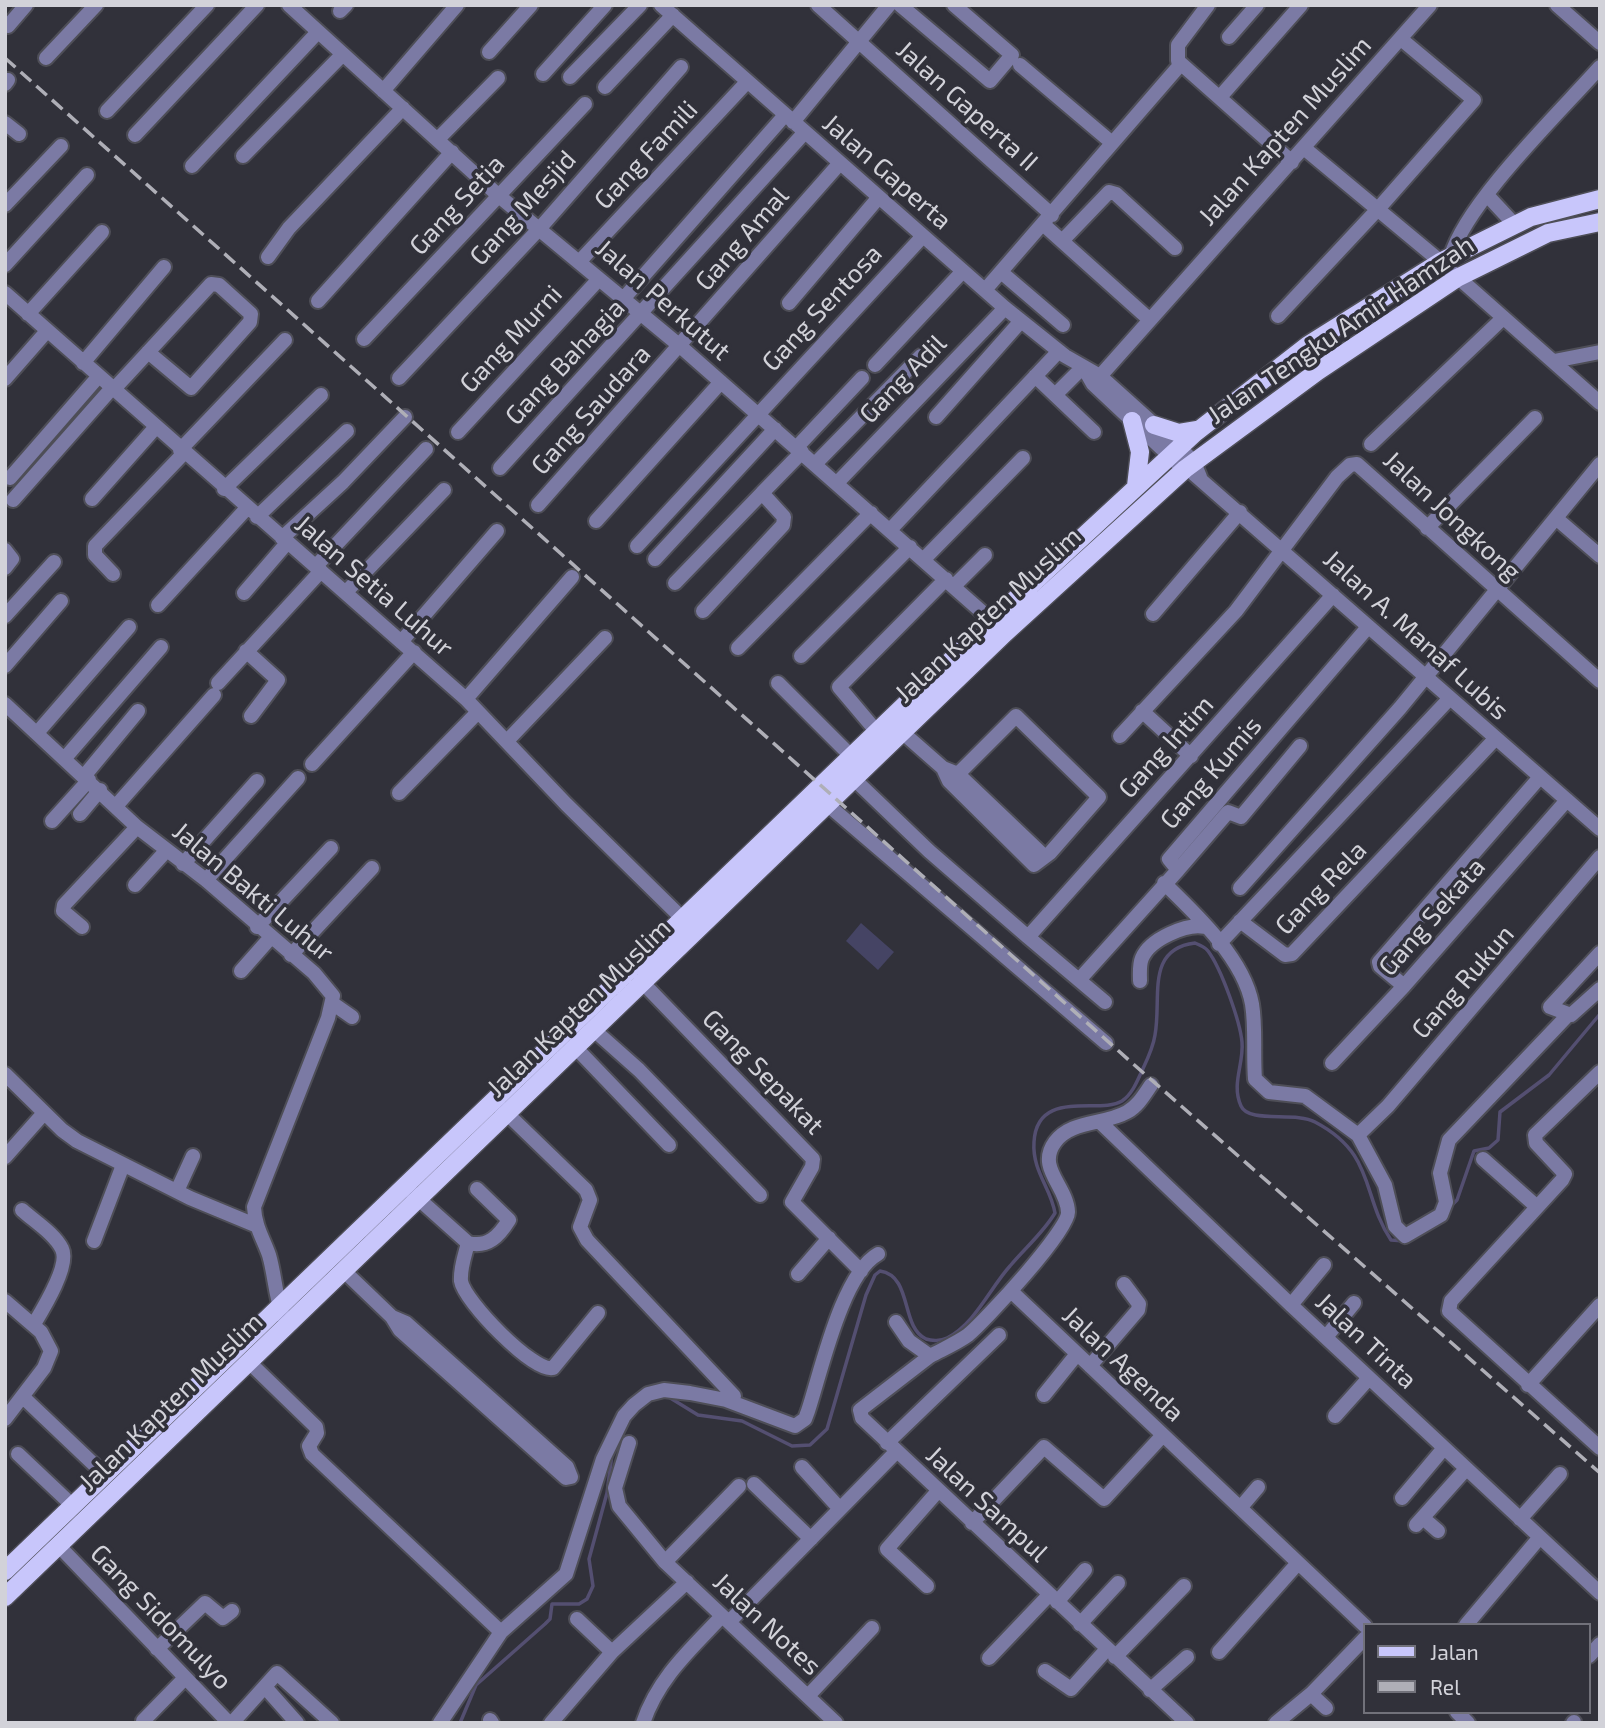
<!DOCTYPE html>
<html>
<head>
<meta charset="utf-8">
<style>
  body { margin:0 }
  #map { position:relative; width:1605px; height:1728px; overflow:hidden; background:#31313a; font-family:"Exo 2",sans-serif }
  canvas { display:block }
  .frame { position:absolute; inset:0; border:7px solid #d2d2d9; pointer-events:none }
  .legend { position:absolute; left:1363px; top:1623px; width:228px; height:91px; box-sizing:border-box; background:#31313a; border:2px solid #71717a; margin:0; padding:9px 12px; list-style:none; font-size:21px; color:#d2d2d9 }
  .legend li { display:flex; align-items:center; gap:14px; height:35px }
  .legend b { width:35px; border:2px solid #71717a }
</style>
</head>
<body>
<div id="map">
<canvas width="1605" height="1728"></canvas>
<div class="frame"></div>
<ul class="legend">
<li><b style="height:9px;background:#c8c6fb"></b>Jalan</li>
<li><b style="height:9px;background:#afafb7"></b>Rel</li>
</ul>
</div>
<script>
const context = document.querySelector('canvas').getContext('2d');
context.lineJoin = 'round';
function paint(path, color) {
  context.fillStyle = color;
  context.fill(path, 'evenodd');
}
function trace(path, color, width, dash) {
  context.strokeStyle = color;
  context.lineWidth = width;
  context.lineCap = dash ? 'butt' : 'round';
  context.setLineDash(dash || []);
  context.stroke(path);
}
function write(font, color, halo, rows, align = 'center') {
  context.font = font + ' "Exo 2",sans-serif';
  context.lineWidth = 7;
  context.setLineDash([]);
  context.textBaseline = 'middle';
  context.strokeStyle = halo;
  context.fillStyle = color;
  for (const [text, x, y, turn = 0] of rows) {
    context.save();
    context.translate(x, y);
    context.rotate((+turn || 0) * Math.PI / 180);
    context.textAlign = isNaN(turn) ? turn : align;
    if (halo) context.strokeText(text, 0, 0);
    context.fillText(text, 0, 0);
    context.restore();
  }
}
paint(new Path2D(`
  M861,923l33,29 -16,18 -32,-29z`), '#454464');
trace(new Path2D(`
  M1451,1206l6,-6 17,-49 15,-3 9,-8 2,-28 49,-37 51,-61
  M667,1396l31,19 44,6 50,25 18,-1 17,-16 39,-134 9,-20 5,-4c33,5 20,56 46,68 6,2 15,2 21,-1 28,-14 43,-50 63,-72 15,-18 33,-33 45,-53 -4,-25 -23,-42 -21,-71 3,-54 65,-27 88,-41 9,-6 14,-17 18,-26 6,-13 13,-26 15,-40 7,-37 -10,-86 40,-92 5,2 10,4 13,8 13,17 32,70 34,91 2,22 -11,42 -1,64 8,18 54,5 74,16 61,32 46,73 76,118l13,1
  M460,1723l16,-38 69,-61 5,-5 2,-15h27l8,-5 6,-13 -4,-27 18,-66 5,-39`), '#544f71', 3.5);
const minor = new Path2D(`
  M289,5l210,191 181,150 319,281
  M661,5l344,303 60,48 35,20 79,71 15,15 6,15
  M818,5l234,210
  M900,5l90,76 22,-26 -58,-50
  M1208,5l-30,40v16l114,101
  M1557,5l43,38
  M340,11l6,-6
  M8,26l18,-21
  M1229,37l28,-32
  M489,52l42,-47
  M46,58l50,-53
  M1020,65l91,77
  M543,74l62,-69
  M570,77l70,-72
  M5,84l3,-4
  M605,87l68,-72
  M383,91l74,-86
  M1220,97l81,-92
  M107,111l100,-106
  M793,122l96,-117
  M5,123l14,11
  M135,135l122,-130
  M438,139l60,-61
  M1304,148l131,109 165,146
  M243,156l99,-101
  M192,166l125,-133
  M1487,195l27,29
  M5,205l56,-59
  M1044,225l106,95
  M1062,241l47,-49 7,2 59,54
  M1451,256c15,-53 109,-144 149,-189
  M268,257l21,-29 114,-120
  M580,261l167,-179
  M5,265l82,-90
  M1001,272l62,53
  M985,290l195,-225
  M5,293l461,406 100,105 124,122
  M624,298l161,-183
  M318,301l134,-149
  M789,303l90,-106
  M28,314l74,-82
  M1278,316l100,-107 96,-109 -73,-61
  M364,339l221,-235
  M1554,361l46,-9
  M83,363l81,-96
  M875,365l88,-94
  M1085,370l8,14 84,79
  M1035,376l20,19 27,-27
  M399,378l141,-150 141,-161
  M5,379l42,-48
  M1094,383l336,-378
  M113,390l14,-15 84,-91 8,1 32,29 -1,8 -59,66 -43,-36
  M1055,395l39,37
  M936,417l85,-96
  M458,432l141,-153
  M1371,444l131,-125
  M796,448l66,-70
  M180,450l105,-110
  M815,464l106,-108
  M500,468l305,-336
  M1194,474l406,355
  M10,478l88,-101
  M837,483l168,-175
  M224,489l97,-94
  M92,499l63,-71
  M13,500l99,-112
  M538,505l302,-342
  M257,517l90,-86
  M1557,519l43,37
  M596,521l125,-139
  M1427,528l108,-110
  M890,530l169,-179
  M282,538l61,-56 62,-65
  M637,546l286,-310
  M5,550l7,9 -7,9
  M655,559l120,-130
  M924,559l99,-101
  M316,566l110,-117
  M113,574l-18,-19v-9l89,-93
  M675,583l87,-90
  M954,586l31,-31
  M346,592l98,-102
  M244,593l43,-50
  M158,605l89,-97
  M703,611l80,-86 1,-8 -22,-24 40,-41
  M1153,614l87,-102
  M5,616l49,-54
  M401,642l96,-111
  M738,648l133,-135
  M246,651l32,29 -27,36
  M801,656l109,-109
  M5,666l56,-65
  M218,683l103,-112
  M778,683l73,73
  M466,699l106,-122
  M5,704l132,123 69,53 108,93 19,23 -5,22 -74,189c1,20 9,31 15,48 6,20 6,41 14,61
  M1142,711l49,45
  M877,732l-38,-45 107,-108
  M902,732l41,36 15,6 85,81
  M37,733l92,-106
  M1120,736l116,-125 101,-134 13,-12 7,-1 243,217
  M507,741l98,-103
  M65,758l96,-111
  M312,764l102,-112
  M943,768l6,13 85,84 16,-12 49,-56 -83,-81 -58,58
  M85,775l53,-64
  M854,779l75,72 99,86 305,-342
  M399,793l79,-81
  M828,805l278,238
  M116,806l98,-111
  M80,814l20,-24
  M52,821l37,-41
  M183,864l74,-83
  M1178,870l50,-58 13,5 59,-71
  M206,880l92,-102
  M1164,883c32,31 80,76 88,121 4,24 1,50 3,75l14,13 36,4 53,39 27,50 10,41 10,10 36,-21 5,-13 -6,-29 9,-33 119,-125
  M135,885l31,-34
  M1240,888l160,-180 200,-244
  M1240,921l45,34 7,-1 203,-215
  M82,927l-19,-16 1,-6 73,-78
  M257,927l74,-79
  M1028,937l77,65
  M1219,944l231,-246
  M1600,953l-50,54 21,8 29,-26
  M291,955l81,-87
  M241,971l30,-34
  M1079,980l99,-110 -9,-11 199,-232
  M1140,981c0,-7 -1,-16 2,-23 8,-19 45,-35 63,-31
  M643,983l170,176 -1,8 -20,35 69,69
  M1404,986l-24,-20 -1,-4 161,-185
  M332,1003l20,14
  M594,1030l45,40 121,125
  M576,1048l93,97
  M1332,1063l72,-77 163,-186
  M1600,1072l-65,63 1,8 29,31 -3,6 -111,121 -2,10 151,137
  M5,1074l57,56 15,11 113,57 65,27
  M493,1100l93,90 4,10 -10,27 7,13 147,156
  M1101,1123l190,182 309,288
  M1358,1135l30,-29 212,-249
  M5,1157l39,-44
  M1483,1159l53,47
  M177,1191l16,-35
  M412,1193l56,50c20,5 31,-7 41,-23l-32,-31
  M22,1210c12,11 33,24 40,39 8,16 -19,60 -28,75
  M94,1241l29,-76
  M468,1243c-3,12 -8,25 -7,38 3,20 73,92 92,87l45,-55
  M343,1270l49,47 8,13 166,148 5,-1 -4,-10 -161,-144 -14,-6
  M798,1274l31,-36
  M1012,1292l353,334
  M5,1301l36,31 10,19 -7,17 -39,51
  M1291,1305l33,-40
  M896,1322l13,19 21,15 -70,54 2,8 325,305
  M1326,1337l28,-34
  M930,1356c13,-7 27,-13 38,-21 17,-14 101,-105 100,-123 -1,-26 -32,-44 -13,-70 16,-22 49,-17 72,-30 11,-6 17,-17 24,-27
  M250,1363l66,64 1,6 -8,13 3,8 189,178
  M1090,1366l48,-56 1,-6 -15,-20
  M1528,1385l72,-80
  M1044,1395l33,-41
  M23,1397l82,78
  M1335,1416l34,-38
  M629,1443l-14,45 4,18 46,56 171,161
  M887,1443l112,-108
  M18,1454l55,52
  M802,1467l38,42
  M754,1484l57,55
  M1402,1498l42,-50
  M1241,1507l17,-20
  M1423,1518l15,13
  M1520,1519l40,-45
  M972,1523l72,-76 60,52 59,-64
  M1416,1525l50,-56
  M59,1546l170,177
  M665,1562l74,-76
  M927,1586l-40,-37 51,-58
  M1057,1602l28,-32
  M577,1619l35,33
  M729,1622l167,-170
  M1080,1624l38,-41
  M1466,1625l74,-88
  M157,1649l48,-46 18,15 9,-7
  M1219,1652l79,-89
  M1589,1656l11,-12
  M1115,1657l69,-71
  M989,1658l60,-63
  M1045,1671l26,18 36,-40
  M265,1687l32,36
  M1150,1690l37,-33
  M1311,1694l15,14
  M808,1696l64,-68
  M1457,1712l11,11
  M490,1720l2,3
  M143,1721l42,-43
  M232,1723l45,-50 55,50
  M440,1723l61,-91 65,-58 37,-115 21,-43 10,-11 14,-11 16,-4 26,3 36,7 69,26 10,-7 3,-8c13,-39 34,-137 70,-157
  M551,1723l61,-71 75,-70
  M643,1723c15,-45 48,-74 79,-107
  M1276,1723l35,-29 54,-56
  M1573,1723l1,-1`);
const major = new Path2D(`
  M1132,421l8,31 -4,34
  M1154,425l25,8 18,-3
  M5,1571l988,-951 202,-187 113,-88 132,-83 91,-45 69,-18
  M5,1597l1000,-964 180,-164 133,-98 139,-93 91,-45 52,-11`);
trace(minor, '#4e4e57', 18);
trace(major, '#4e4e57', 21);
trace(minor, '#7b7aa4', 14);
trace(major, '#c8c6fb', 18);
trace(new Path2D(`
  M5,58l1126,1004 469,411`), '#afafb7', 3.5, [14, 7]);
write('26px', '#d2d2d9', '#31313a', [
  ["Jalan Gaperta II",967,106,42],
  ["Jalan Kapten Muslim",1285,131,-48],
  ["Gang Famili",646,155,-47],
  ["Jalan Gaperta",887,172,41],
  ["Gang Setia",457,205,-47],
  ["Gang Mesjid",523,208,-48],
  ["Gang Amal",742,239,-49],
  ["Jalan Perkutut",663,300,41],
  ["Gang Sentosa",822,308,-47],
  ["Jalan Tengku Amir Hamzah",1341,330,-34],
  ["Gang Murni",511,339,-47],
  ["Gang Bahagia",565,362,-47],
  ["Gang Adil",903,379,-46],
  ["Gang Saudara",591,410,-48],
  ["Jalan Jongkong",1452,516,43],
  ["Jalan Setia Luhur",374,586,41],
  ["Jalan Kapten Muslim",988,615,-43],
  ["Jalan A. Manaf Lubis",1416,635,42],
  ["Gang Intim",1166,747,-48],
  ["Gang Kumis",1211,773,-49],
  ["Gang Rela",1321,888,-46],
  ["Jalan Bakti Luhur",253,892,40],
  ["Gang Sekata",1432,917,-49],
  ["Gang Rukun",1463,982,-49],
  ["Jalan Kapten Muslim",579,1008,-44],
  ["Gang Sepakat",763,1072,46],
  ["Jalan Tinta",1366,1341,43],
  ["Jalan Agenda",1123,1364,43],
  ["Jalan Kapten Muslim",171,1402,-44],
  ["Jalan Sampul",987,1504,43],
  ["Gang Sidomulyo",161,1617,46],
  ["Jalan Notes",767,1624,43]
]);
</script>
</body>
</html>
